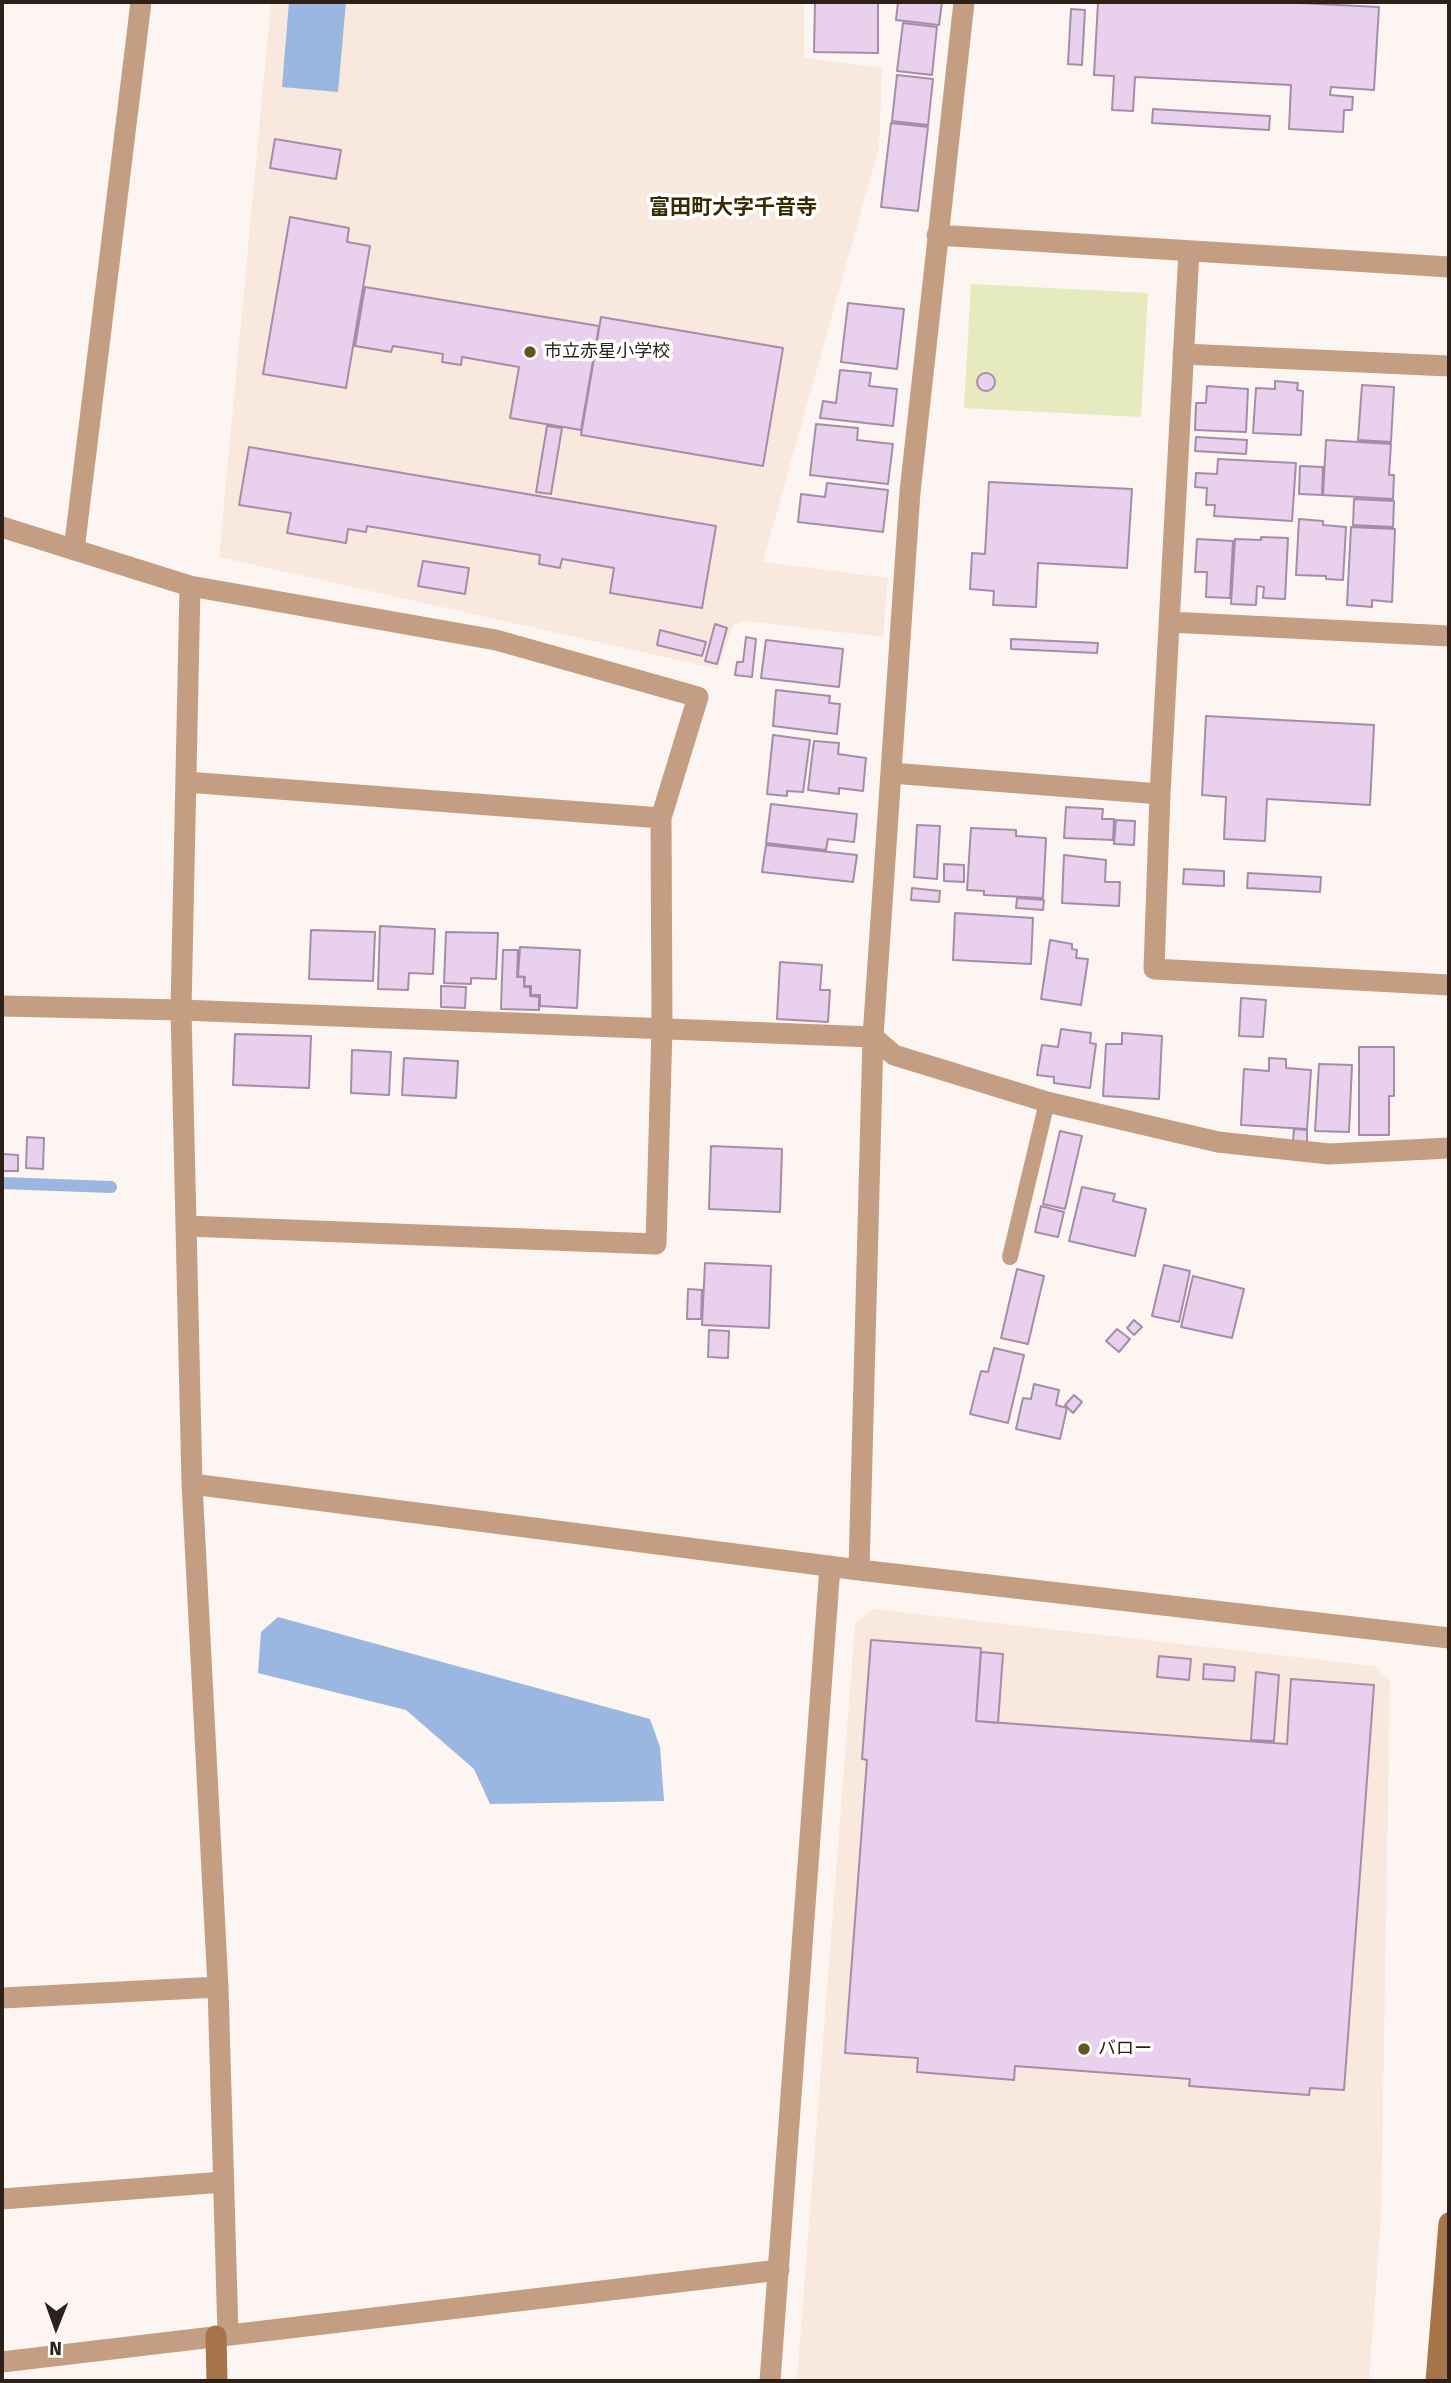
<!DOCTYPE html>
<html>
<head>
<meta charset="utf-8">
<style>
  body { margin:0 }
  #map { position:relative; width:1451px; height:2383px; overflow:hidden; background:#fcf5f1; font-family:"Fira Sans",sans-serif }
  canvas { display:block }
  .frame { position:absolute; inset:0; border:4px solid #2c2018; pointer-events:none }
  .north { position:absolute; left:21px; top:2292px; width:70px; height:70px; -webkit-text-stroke:5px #fff; paint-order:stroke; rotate:181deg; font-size:19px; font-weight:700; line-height:28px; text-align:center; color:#2c2018 }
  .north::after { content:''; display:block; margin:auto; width:24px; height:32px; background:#2c2018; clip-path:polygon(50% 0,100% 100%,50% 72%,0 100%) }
</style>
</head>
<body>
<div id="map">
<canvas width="1451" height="2383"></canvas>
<div class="frame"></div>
<div class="north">N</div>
</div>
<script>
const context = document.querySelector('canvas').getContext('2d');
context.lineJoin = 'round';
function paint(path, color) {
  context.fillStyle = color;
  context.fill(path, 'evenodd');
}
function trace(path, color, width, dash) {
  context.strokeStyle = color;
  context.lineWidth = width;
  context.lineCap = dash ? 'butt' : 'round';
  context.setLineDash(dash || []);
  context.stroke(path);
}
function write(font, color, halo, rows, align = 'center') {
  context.font = font + ' "Fira Sans","Noto Sans JP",sans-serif';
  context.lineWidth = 7;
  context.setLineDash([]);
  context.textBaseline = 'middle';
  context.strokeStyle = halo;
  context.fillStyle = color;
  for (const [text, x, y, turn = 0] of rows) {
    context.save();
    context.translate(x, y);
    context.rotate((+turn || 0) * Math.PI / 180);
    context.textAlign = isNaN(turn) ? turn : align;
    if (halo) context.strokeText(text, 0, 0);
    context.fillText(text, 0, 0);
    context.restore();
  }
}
paint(new Path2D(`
  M271,2h533v56l78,10 -3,79 -116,415 125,16 -5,59 -138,-16 -12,4 -15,44 -499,-112z
  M873,1609l502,57 15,15 -9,538 -12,162h-572l58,-757z`), '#f9e8de');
paint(new Path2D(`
  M971,284l177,9 -7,124 -177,-9z`), '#e5ebbf');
paint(new Path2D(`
  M289,2h57l-8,90 -56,-5z
  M278,1617l372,102 10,28 4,54 -174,3 -16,-35 -68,-59 -148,-37 3,-41z`), '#99b7e0');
trace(new Path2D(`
  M2,1183l109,4`), '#99b7e0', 12);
const building = new Path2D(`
  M815,2h63v51l-64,-1z
  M898,2h44l-3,23 -43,-5z
  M1098,2h180l101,5 -5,83 -43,-3 -1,8 23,2 -1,13h-8l-1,22 -54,-3 2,-44 -156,-8 -2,34 -21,-1 2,-34 -20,-1z
  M1071,9l14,1 -3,55 -14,-1z
  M903,23l34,4 -5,48 -35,-4z
  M897,75l36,4 -5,46 -36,-4z
  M1153,109l117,7 -1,14 -117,-7z
  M891,123l37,4 -10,84 -37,-4z
  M275,139l66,11 -5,29 -66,-11z
  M290,217l59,11 -2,14 23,4 -24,142 -83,-14z
  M365,287l234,39 -18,104 -71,-12 9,-51 -57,-10 -1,8 -19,-3 1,-8 -50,-8 -2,6 -36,-6z
  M848,303l56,6 -7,60 -56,-7z
  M601,317l182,31 -20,118 -182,-31z
  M840,370l31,3 -2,13 28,3 -4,37 -73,-8 3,-17 13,2z
  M977 382a9 9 0 1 1 18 0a9 9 0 1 1-18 0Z
  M1275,381l23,2 -1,7 6,1 -2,44 -48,-2 3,-45 19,1z
  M1362,385l32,2 -3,55 -33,-2z
  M1207,386l41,3 -2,43 -51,-2 1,-27h10z
  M816,424l42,4 -1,12 36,4 -5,40 -78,-9z
  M547,426l15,2 -11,66 -15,-2z
  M1196,437l51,3 -1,14 -51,-3z
  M1326,440l65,4 -2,31h5l-1,24 -70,-4z
  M249,447l467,79 -14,82 -92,-15 4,-25 -52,-9 -2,9 -21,-4 1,-9 -173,-29 -1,6 -18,-3 -2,14 -59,-10 4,-20 -52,-8z
  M1218,459l78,4 -4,58 -78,-5 1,-11h-9l1,-17 -12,-1 1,-14 21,1z
  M1300,466l23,1 -1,28 -23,-1z
  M989,482l143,7 -5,79 -89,-5 -2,44 -43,-2 1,-14 -24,-2 2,-36 13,1z
  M827,483l61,7 -5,42 -85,-10 3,-28 24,3z
  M1354,499l40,2 -1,26 -40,-2z
  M1299,519l24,2v4l23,2 -3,53 -17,-1v-3l-30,-1z
  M1351,527l44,2 -3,73 -20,-2v7l-25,-2z
  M1261,537l27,1 -3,61 -22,-1 1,-11 -7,-1 -1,19 -25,-1 4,-65 26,1z
  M1197,539l36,2 -3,57 -24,-1 1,-25h-12z
  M423,561l46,7 -4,26 -47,-8z
  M715,624l12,4 -10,36 -12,-3z
  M660,630l46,12 -4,14 -45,-11z
  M746,637l10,2 -4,38 -17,-2 2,-13h6z
  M1011,639l87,4 -1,10 -86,-4z
  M766,640l77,9 -4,38 -78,-9z
  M776,690l54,6 -1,7 11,1 -3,30 -64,-8z
  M1206,716l168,9 -4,80 -103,-6 -2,42 -41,-2 2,-42 -24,-2z
  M773,735l37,5 -7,52 -16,-1v5l-20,-2z
  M814,741l25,2 -1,11 28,4 -3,33 -24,-3v6l-31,-4z
  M771,804l86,10 -3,28 -26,-3 -2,11 -60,-7z
  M1066,807l37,2 -1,10h12l-1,21 -49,-2z
  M1116,820l19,1 -1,24 -20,-1z
  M917,825l23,1 -3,53 -23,-2z
  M971,828l45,2v6l30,2 -3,60 -59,-3v-4l-17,-1z
  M766,845l91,10 -4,27 -91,-10z
  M1064,855l42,5 -1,22h15l-1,24 -57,-3z
  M944,864l20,1v17l-20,-1z
  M1184,869l40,2v15l-41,-2z
  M1248,873l73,4 -1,15 -73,-4z
  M912,888l28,3 -1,11 -28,-2z
  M1017,898l27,2 -1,10 -27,-2z
  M955,913l78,5 -2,46 -78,-4z
  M380,926l55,3 -2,45 -24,-1 -1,17 -30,-1z
  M311,930l64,2 -2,49 -64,-2z
  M446,932l52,1 -2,46 -25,-1v6l-27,-1z
  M1050,940l22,4v5l5,1 -1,8 12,1 -7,46 -40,-6z
  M520,947l60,3 -3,58 -37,-2v-11h-9v-9h-7l1,-9 -7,-1z
  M503,950h15l-1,27h7v10h6v9l9,1v13l-38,-1z
  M780,962l42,3 -2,25h10l-2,32 -51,-3z
  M441,986l25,1 -1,21 -24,-1z
  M1241,998l25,2 -3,37 -24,-1z
  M1061,1029l30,4 -1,10 6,1 -6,44 -36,-5v-6l-17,-2 5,-30 16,2z
  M1122,1033l40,3 -3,63 -56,-3 3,-52h16z
  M235,1034l76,2 -2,52 -76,-3z
  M1359,1047h35v49h-5v39h-30z
  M352,1050l39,2 -2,43 -38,-2z
  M404,1058l54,3 -2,37 -54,-3z
  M1269,1058l17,1v9l25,2 -4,59 -66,-4 3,-56 25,2z
  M1319,1064l33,1 -3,67 -34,-1z
  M1294,1129l13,1v12l-14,-1z
  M1060,1131l22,5 -17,73 -22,-5z
  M27,1137l17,1 -1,31 -17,-1z
  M711,1146l71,3 -2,63 -71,-3z
  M2,1154l16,1v16h-16z
  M1082,1187l33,7 -2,7 33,8 -11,47 -66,-15z
  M1041,1206l23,6 -6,25 -23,-5z
  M705,1263l66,3 -2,62 -67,-3z
  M1164,1265l26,6 -11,51 -27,-6z
  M1017,1269l27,7 -16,68 -27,-6z
  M1193,1276l51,13 -12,49 -51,-11z
  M688,1289l14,1 -1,29h-14z
  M1134,1320l8,7 -8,8 -7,-7z
  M1117,1329l13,10 -11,13 -13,-11z
  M709,1330l20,1 -1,27 -20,-1z
  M994,1348l30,7 -16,68 -38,-9 11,-43 7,1z
  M1034,1384l25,6 -3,15 11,3 -7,31 -44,-10 7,-31 8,1z
  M1074,1395l8,7 -9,11 -8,-8z
  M871,1640l110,8 -5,73 311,23 4,-65 83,6 -30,405 -34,-2 -1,7 -120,-9 1,-7 -175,-13 -1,14 -97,-8 1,-14 -73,-5 22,-293 -5,-1z
  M981,1652l22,2 -5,69 -22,-2z
  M1159,1656l32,3 -2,21 -32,-3z
  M1204,1664l31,3 -1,14 -31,-2z
  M1256,1672l23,3 -5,66 -23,-1z`);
paint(building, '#e9d0ed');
trace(building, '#a58da8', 2);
trace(new Path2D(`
  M1010,1257l37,-155`), '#c39e83', 16);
trace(new Path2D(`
  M937,235l512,32
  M1189,251l-29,543 -6,175 295,16
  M1183,354l266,12
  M2,527l188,59 306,54 202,57 -37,121 1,210 -6,216 -470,-18
  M74,550l67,-548
  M190,586l-9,424 11,474 26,503 10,348
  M1169,622l280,14
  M891,773l269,21
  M186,782l475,36
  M2,1006l179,4 692,27 21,18 153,47 171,40 111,12 120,-6
  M192,1484l667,86 590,68
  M859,1570l14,-533 37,-545 54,-490
  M2,1998l216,-11
  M2,2199l221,-17
  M2,2362l777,-92
  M770,2381l60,-815`), '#c39e83', 21);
trace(new Path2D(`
  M216,2336l1,45
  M1436,2381l13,-158`), '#a77349', 21);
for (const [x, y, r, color] of [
  [530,352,7,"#645522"],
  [1084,2049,7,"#645522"]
]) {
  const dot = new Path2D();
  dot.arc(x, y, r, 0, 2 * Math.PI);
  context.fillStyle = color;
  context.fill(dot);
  trace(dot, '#fff', 2.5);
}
write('18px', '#2c2018', '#fff', [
  ["市立赤星小学校",544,352],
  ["バロー",1098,2049]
], 'left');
write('bold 21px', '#372b00', '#fff', [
  ["富田町大字千音寺",733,208]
]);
</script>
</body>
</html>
